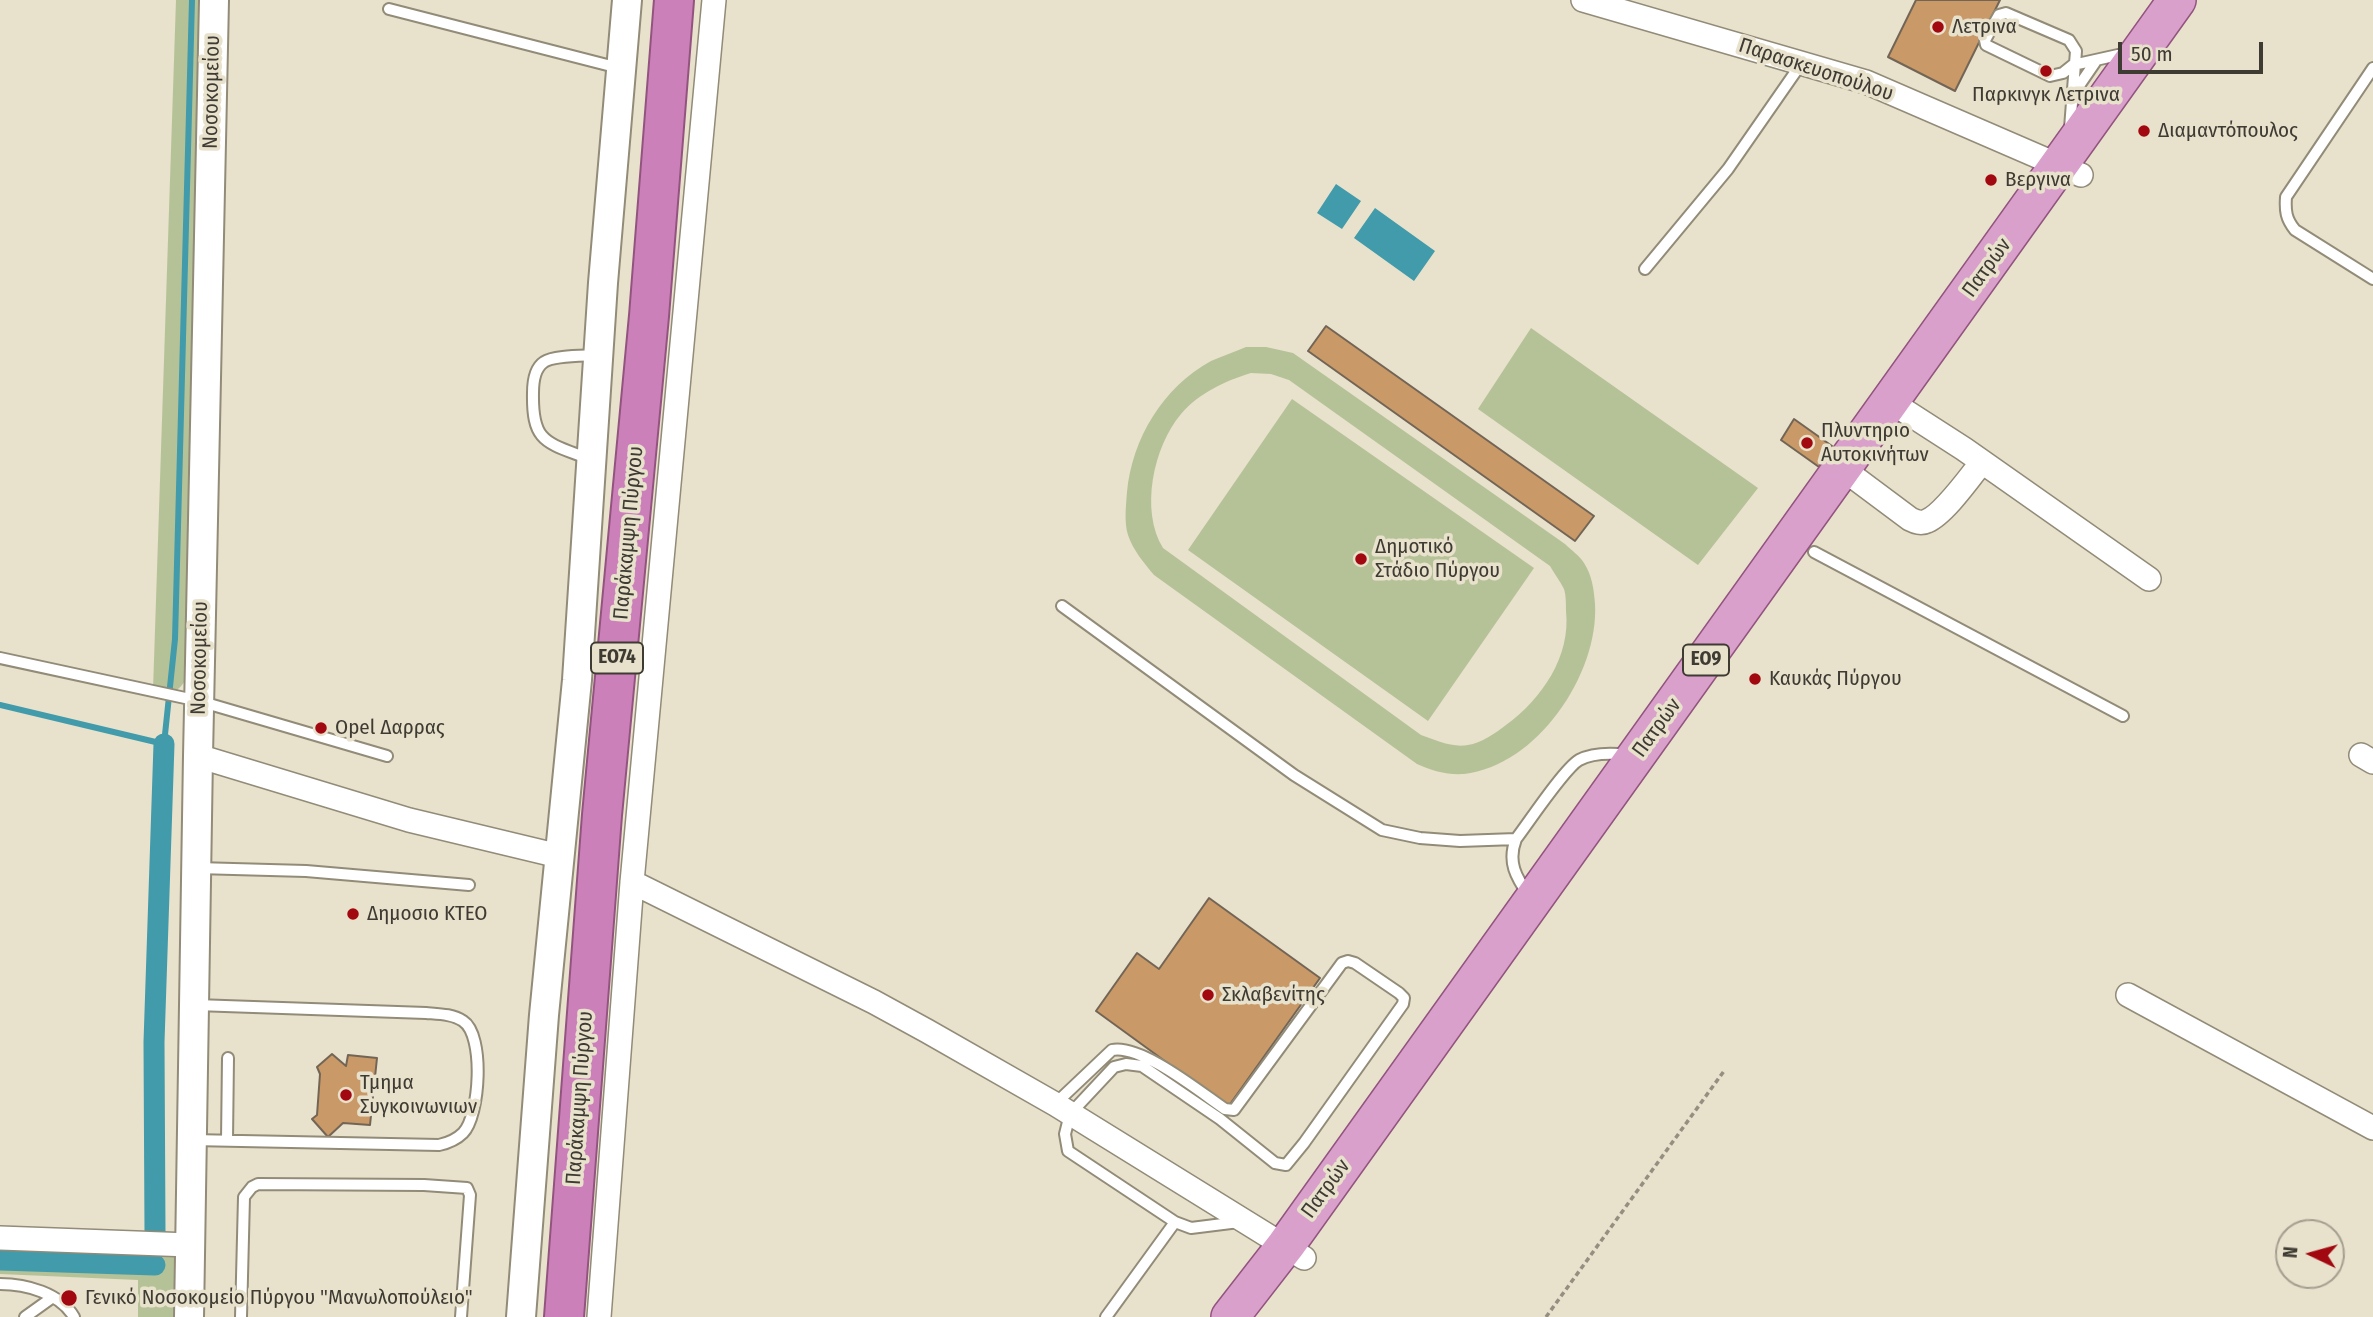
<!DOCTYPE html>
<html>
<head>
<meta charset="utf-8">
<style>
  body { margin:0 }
  #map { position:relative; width:2373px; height:1317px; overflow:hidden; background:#e8e1cc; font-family:"Fira Sans Condensed",sans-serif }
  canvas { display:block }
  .north { position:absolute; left:2275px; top:1219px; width:70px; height:70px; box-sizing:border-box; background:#e8e1cc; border:2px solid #a49f8f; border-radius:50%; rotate:275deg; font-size:19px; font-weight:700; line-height:28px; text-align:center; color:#3e3b33 }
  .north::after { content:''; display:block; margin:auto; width:24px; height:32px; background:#a2080f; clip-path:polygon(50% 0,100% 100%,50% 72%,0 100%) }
  .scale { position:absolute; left:2118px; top:42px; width:145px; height:32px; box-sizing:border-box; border:4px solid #3e3b33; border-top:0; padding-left:9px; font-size:21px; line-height:24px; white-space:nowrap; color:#3e3b33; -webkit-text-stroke:5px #e8e1cc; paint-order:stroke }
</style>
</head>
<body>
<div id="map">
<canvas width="2373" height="1317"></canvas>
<div class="north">N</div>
<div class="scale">50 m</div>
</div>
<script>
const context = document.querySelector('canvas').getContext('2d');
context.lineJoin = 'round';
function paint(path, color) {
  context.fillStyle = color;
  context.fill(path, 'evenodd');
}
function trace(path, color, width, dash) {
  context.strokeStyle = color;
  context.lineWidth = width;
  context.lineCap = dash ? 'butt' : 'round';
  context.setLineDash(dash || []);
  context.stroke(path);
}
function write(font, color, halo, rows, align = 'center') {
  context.font = font + ' "Fira Sans Condensed",sans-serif';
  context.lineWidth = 7;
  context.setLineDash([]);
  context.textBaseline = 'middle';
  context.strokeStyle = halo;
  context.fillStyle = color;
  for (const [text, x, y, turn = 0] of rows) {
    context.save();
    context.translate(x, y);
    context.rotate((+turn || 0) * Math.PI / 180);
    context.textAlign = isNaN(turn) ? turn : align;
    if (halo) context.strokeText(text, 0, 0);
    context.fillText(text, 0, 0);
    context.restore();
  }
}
paint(new Path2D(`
  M176,0h28l-17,677c-9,18 -15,14 -34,13z
  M1531,328l227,160 -60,77 -220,-156z
  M1246,347h20l27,6 272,191c6,6 15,12 19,19 8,12 10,27 11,41 4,70 -58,162 -131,170 -18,1 -31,-3 -47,-10l-263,-189c-10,-12 -21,-25 -26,-40 -4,-13 -2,-30 -1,-43 5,-53 36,-105 84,-131 11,-5 24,-9 35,-14zM1251,373l20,1 18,6 261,186c4,7 10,15 14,23 2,6 2,15 2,22 5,45 -24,88 -60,114 -10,8 -25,18 -38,20 -16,3 -32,-5 -47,-10l-258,-187c-23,-37 -10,-101 18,-134 18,-21 44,-33 70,-41z
  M1292,399l242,169 -106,153 -240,-171z
  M0,1248l175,6 -1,63h-36v-37l-138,-6z`), '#b5c297');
paint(new Path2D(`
  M1336,184l25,17 -19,28 -25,-16z
  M1375,208l60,43 -21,30 -60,-43z`), '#419baa');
trace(new Path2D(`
  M0,705l164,39 11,-105 17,-639`), '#419baa', 6);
trace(new Path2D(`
  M155,1233l-1,-191 10,-298
  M0,1260l155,5`), '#419baa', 21);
const building = new Path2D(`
  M1916,0h84l-45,91 -67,-34z
  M1326,326l268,190 -19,25 -267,-190z
  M1794,419l38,27 -13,21 -38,-27z
  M1209,898l111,80 -92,129 -132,-96 41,-58 22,16z
  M332,1054l14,12 2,-11 29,3 -7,67 -27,-2 -15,14 -16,-18 5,-4 3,-41 -3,-7z`);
paint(building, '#c99967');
trace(building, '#736556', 2);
const service = new Path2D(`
  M389,9l230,59
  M2373,68l-87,129c-1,14 0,22 9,33l78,49
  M2074,93l22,-32
  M2070,128l6,-77 -7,-11 -63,-27 -7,2 -14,25 1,5 64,31 13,-3 10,-8 54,-12
  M1645,269l83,-100 73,-105
  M589,459c-43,-17 -57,-16 -56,-66 0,-10 2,-25 11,-31 10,-7 41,-6 54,-7
  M1814,552l309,164
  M1062,606l232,169 88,55 38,8 40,3 56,-2
  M0,658l199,43 188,55
  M197,868l109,3 163,14
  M1529,896c-13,-19 -22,-34 -13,-57 13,-17 48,-70 63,-79 15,-8 34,-7 50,-5
  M1055,1104l57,-54c29,-6 88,42 113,59l9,1 108,-147 6,-2 7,2 44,30 5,5 -1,6 -99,139 -18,22 -11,-2 -55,-44 -78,-53 -16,-2 -12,3 -44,47 -5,20 3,17 107,71 16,6 48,-6
  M192,1140l247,5c9,-2 17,-5 24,-12 17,-17 22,-98 0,-112 -10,-7 -25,-7 -37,-8l-230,-8
  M227,1140l1,-82
  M0,1284c26,0 60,9 74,33
  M25,1317l28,-20
  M241,1317l3,-120 8,-10 6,-3 166,1 43,3 3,7 -9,122
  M1106,1317l69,-95`);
const minor = new Path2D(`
  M1583,0l283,82 215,93
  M1891,402l73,47 185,130
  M1843,469l67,50c6,3 11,5 17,2 17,-7 43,-44 55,-59
  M2361,755l12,7
  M198,756l211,64 150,36
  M632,882l242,120 53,29 128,73 249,154
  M2128,995l245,133
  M0,1238l190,7
  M599,1317l33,-435 82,-882`);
const tertiary = new Path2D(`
  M189,1317l9,-561 16,-756
  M521,1317l23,-302 33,-335 26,-397 24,-283`);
const primary = new Path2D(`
  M1230,1317l56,-72 891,-1245`);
const trunk = new Path2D(`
  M564,1317l38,-502 47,-499 25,-316`);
trace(service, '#918b78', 14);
trace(minor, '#918b78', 26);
trace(tertiary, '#918b78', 32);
trace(primary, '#92547f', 40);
trace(trunk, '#92547f', 42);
trace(new Path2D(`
  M1546,1317l178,-246`), '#948f80', 3.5, [5, 3.5]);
trace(service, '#fff', 10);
trace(minor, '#fff', 23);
trace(tertiary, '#fff', 28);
trace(primary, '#d9a0cb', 37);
trace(trunk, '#cc80ba', 38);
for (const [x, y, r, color] of [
  [1938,27,7,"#a2080f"],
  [2046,71,7,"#a2080f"],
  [2144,131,7,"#a2080f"],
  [1991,180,7,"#a2080f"],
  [1807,443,7,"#a2080f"],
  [1361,559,7,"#a2080f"],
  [1755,679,7,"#a2080f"],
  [321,728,7,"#a2080f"],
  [353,914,7,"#a2080f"],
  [1208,995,7,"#a2080f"],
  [346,1095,7,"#a2080f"],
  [69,1298,9,"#a2080f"]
]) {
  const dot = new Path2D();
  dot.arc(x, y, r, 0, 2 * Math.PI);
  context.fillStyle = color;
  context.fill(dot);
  trace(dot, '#e8e1cc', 2.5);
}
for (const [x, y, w] of [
  [617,658,52],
  [1706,660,46]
]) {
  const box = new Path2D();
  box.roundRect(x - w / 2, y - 15.5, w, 31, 5);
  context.fillStyle = '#e8e1cc';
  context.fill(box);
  trace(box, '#3e3b33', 2);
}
write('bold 19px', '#3e3b33', null, [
  ["ΕΟ74",617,658],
  ["ΕΟ9",1706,660]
]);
write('21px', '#3e3b33', '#e8e1cc', [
  ["Λετρινα",1952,27],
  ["Παρκινγκ Λετρινα",2046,95,"center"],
  ["Διαμαντόπουλος",2158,131],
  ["Βεργινα",2005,180],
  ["Πλυντηριο",1821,431],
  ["Αυτοκινήτων",1821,455],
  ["Δημοτικό",1375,547],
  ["Στάδιο Πύργου",1375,571],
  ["Καυκάς Πύργου",1769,679],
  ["Opel Δαρρας",335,728],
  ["Δημοσιο ΚΤΕΟ",367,914],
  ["Σκλαβενίτης",1222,995],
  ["Τμημα",360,1083],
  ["Συγκοινωνιων",360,1107],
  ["Γενικό Νοσοκομείο Πύργου \"Μανωλοπούλειο\"",85,1298]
], 'left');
write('21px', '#3e3b33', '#e8e1cc', [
  ["Παρασκευοπούλου",1816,70,18],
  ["Νοσοκομείου",212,92,-89],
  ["Πατρών",1987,268,-54],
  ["Παράκαμψη Πύργου",629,533,-85],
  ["Νοσοκομείου",200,658,-89],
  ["Πατρών",1657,728,-54],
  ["Παράκαμψη Πύργου",580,1098,-86],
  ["Πατρών",1326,1189,-54]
]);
</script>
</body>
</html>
